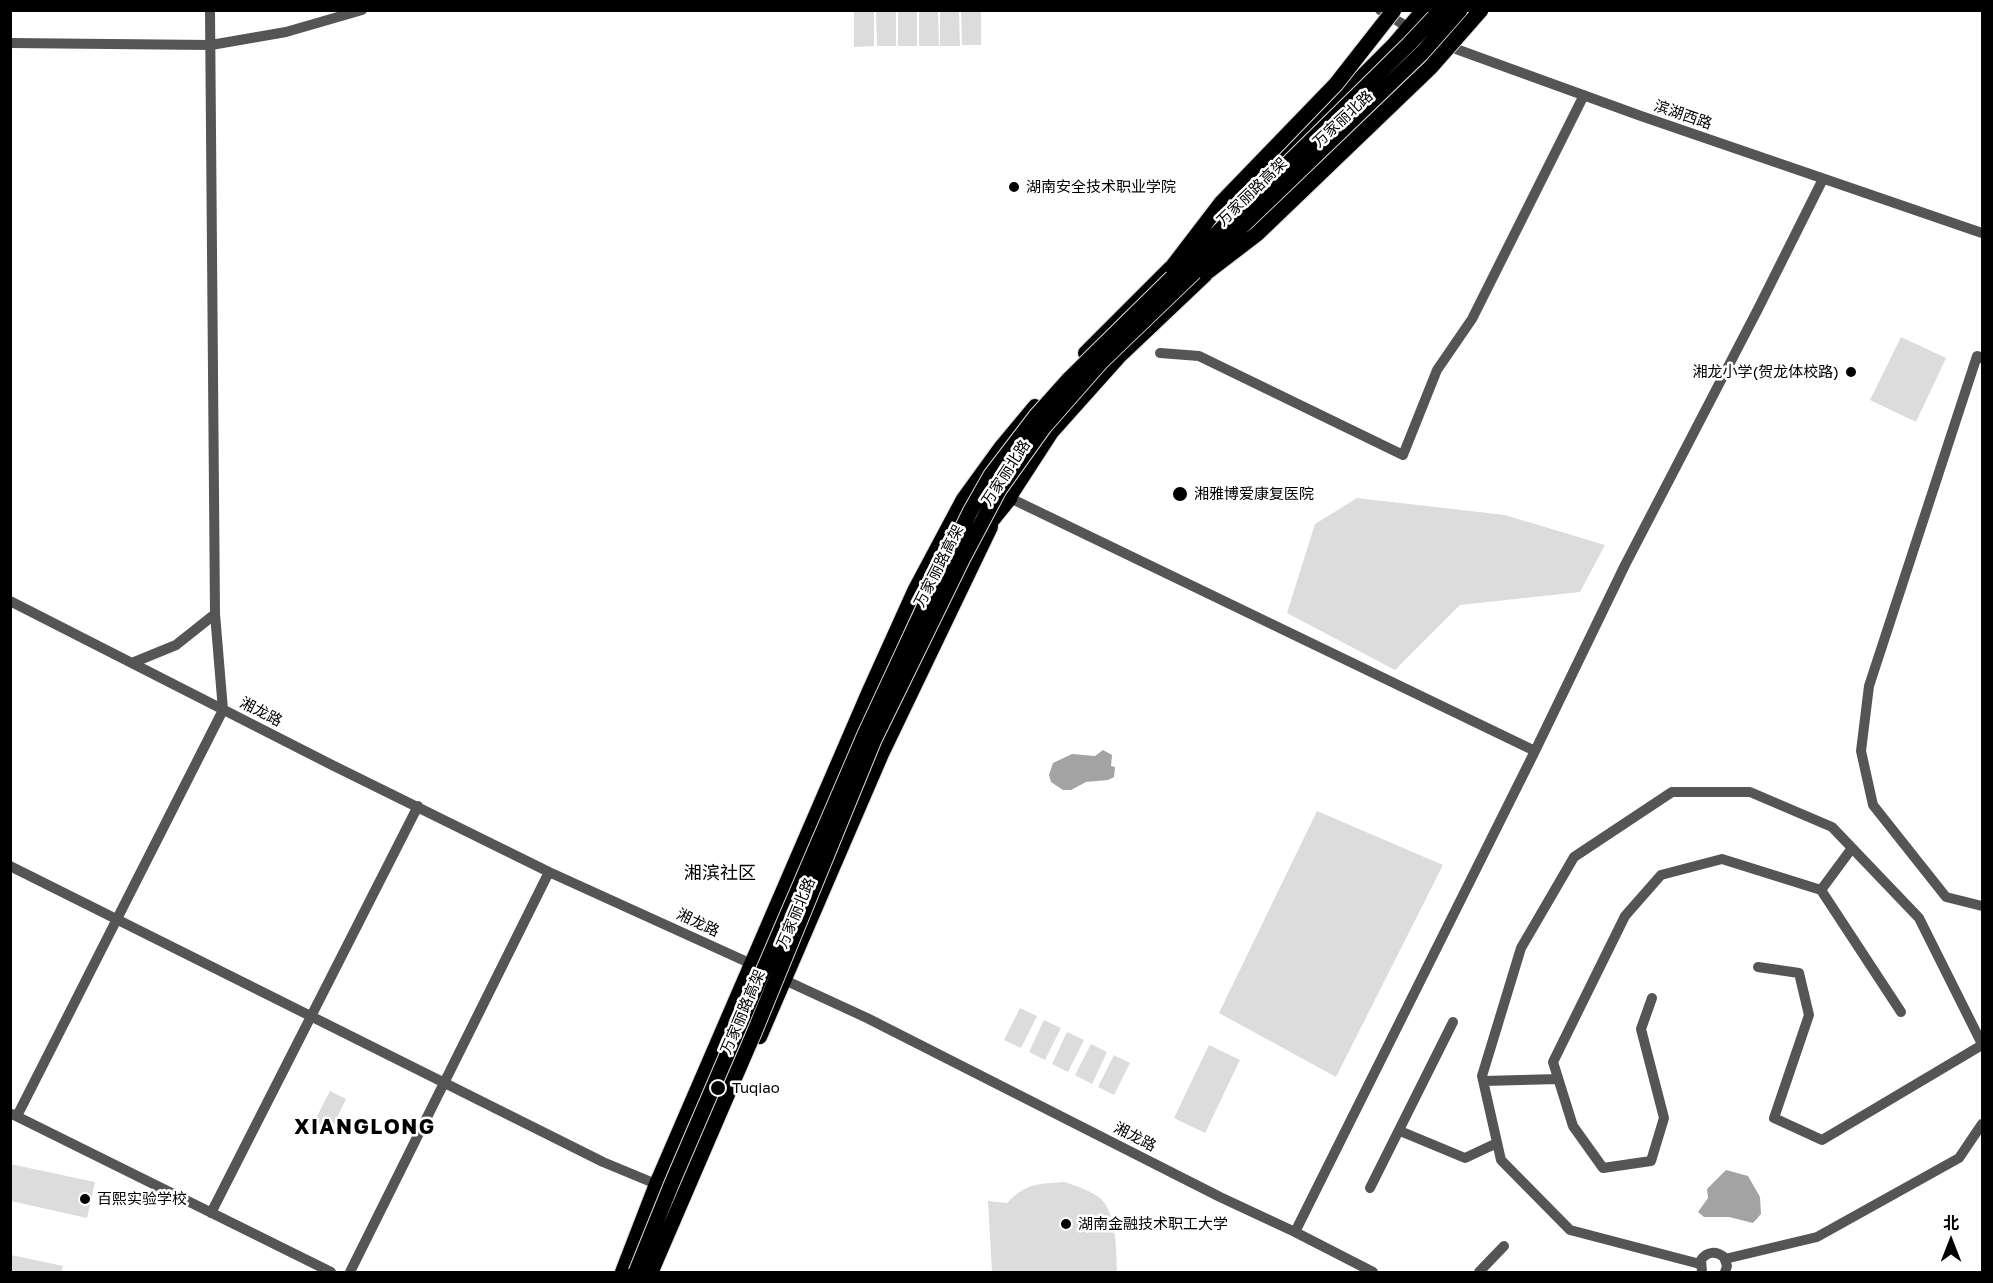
<!DOCTYPE html>
<html>
<head>
<meta charset="utf-8">
<style>
  body { margin:0 }
  #map { position:relative; width:1993px; height:1283px; overflow:hidden; background:#fff; font-family:"Golos Text","Noto Sans SC",sans-serif }
  canvas { display:block }
  .frame { position:absolute; inset:0; border:12px solid #000; pointer-events:none }
  .north { position:absolute; left:1921px; top:1211px; width:60px; height:60px; -webkit-text-stroke:4px #fff; paint-order:stroke; rotate:0deg; font-size:16px; font-weight:700; line-height:24px; text-align:center; color:#000 }
  .north::after { content:''; display:block; margin:auto; width:21px; height:27px; background:#000; clip-path:polygon(50% 0,100% 100%,50% 72%,0 100%) }
</style>
</head>
<body>
<div id="map">
<canvas width="1993" height="1283"></canvas>
<div class="frame"></div>
<div class="north">北</div>
</div>
<script>
const context = document.querySelector('canvas').getContext('2d');
context.lineJoin = 'round';
function paint(path, color) {
  context.fillStyle = color;
  context.fill(path, 'evenodd');
}
function trace(path, color, width, dash) {
  context.strokeStyle = color;
  context.lineWidth = width;
  context.lineCap = dash ? 'butt' : 'round';
  context.setLineDash(dash || []);
  context.stroke(path);
}
function write(font, color, halo, rows, align = 'center') {
  context.font = font + ' "Golos Text","Noto Sans SC",sans-serif';
  context.lineWidth = 5;
  context.setLineDash([]);
  context.textBaseline = 'middle';
  context.strokeStyle = halo;
  context.fillStyle = color;
  for (const [text, x, y, turn = 0] of rows) {
    context.save();
    context.translate(x, y);
    context.rotate((+turn || 0) * Math.PI / 180);
    context.textAlign = isNaN(turn) ? turn : align;
    if (halo) context.strokeText(text, 0, 0);
    context.fillText(text, 0, 0);
    context.restore();
  }
}
paint(new Path2D(`
  M854,11h20v35l-20,1z
  M876,11h20v35h-19z
  M898,11h19v35h-19z
  M919,11h19l1,35h-20z
  M940,11h19l1,35h-20z
  M961,11h20v34h-19z
  M1901,337l45,21 -30,64 -46,-22z
  M1357,498l148,17 100,30 -25,47 -120,13 -65,65 -108,-57 28,-89z
  M1317,811l126,54 -107,212 -117,-64z
  M1020,1008l17,8 -16,32 -17,-8z
  M1044,1020l17,8 -16,32 -16,-8z
  M1067,1032l17,8 -16,32 -16,-8z
  M1091,1044l16,8 -15,32 -17,-9z
  M1209,1045l31,15 -35,73 -31,-15z
  M1114,1055l16,8 -16,32 -16,-8z
  M330,1091l16,8 -15,31 -17,-8z
  M10,1164l85,18 -8,36 -76,-17z
  M1064,1182c12,4 29,9 38,18 15,16 14,52 15,72h-125l-4,-71 19,2c19,-20 31,-19 57,-21z
  M11,1255l52,11 -2,6h-50z`), '#dcdcdc');
paint(new Path2D(`
  M1103,750l9,5 -1,11 4,1 -1,10 -6,3 -22,2 -15,8h-8l-12,-8 -2,-7 4,-12 19,-9 23,2z
  M1726,1170l22,6 12,21 1,17 -8,9 -24,-6h-25l-6,-5 10,-14 -1,-9z`), '#a3a3a3');
const major = new Path2D(`
  M1294,188l69,-66
  M1202,236l191,-191 30,-35
  M1085,353l93,-93
  M1004,506l48,-74 67,-75 95,-90
  M760,1037l122,-283 109,-227
  M622,1272l34,-88 212,-491 47,-104 48,-90 37,-51 35,-42`);
const highway = new Path2D(`
  M981,534l29,-36`);
trace(major, '#dbdbdb', 16);
trace(highway, '#dbdbdb', 17);
trace(new Path2D(`
  M1380,10l34,21
  M10,43l201,2 75,-13 76,-22
  M1445,45l196,71 341,117
  M1160,353l39,3 204,99 34,-85 35,-51 112,-224
  M1982,358l-5,-2 -108,330 -8,65 12,54 73,92 36,9
  M1010,498l525,253
  M10,601l322,164 217,107 207,94
  M132,663l44,-18 39,-31
  M1852,848l-31,42 80,122
  M10,866l593,296 53,22
  M1758,967l41,6 10,42 -35,103 48,22 160,-95
  M778,977l89,41 353,179 75,35 78,40
  M1652,998l-11,31 23,89 -13,43 -48,7 -30,-42 -20,-64 72,-146 36,-41 61,-16 99,31
  M1484,1081l74,-2
  M12,1114l319,158
  M17,1116l206,-406 -8,-96 -5,-604
  M1400,1131l65,27 32,-15
  M1370,1188l83,-166
  M211,1213l207,-407
  M1295,1232l240,-481 90,-186 133,-256 65,-130
  M1725,1259l92,-22 142,-79 23,-34
  M1700,1264l-130,-34 -69,-70 -19,-84 39,-128 53,-91 98,-65h78l82,35 87,91 63,126
  M350,1272l199,-400
  M1479,1272l25,-26
  M1702,1272l-1,-12c6,-9 15,-9 23,-3l3,9 -2,6`), '#555', 10);
trace(major, '#000', 14);
trace(highway, '#000', 15);
const highwayBridge = new Path2D(`
  M1172,267l49,-64 115,-119 58,-74
  M1206,273l51,-39 174,-167 50,-57
  M636,1272l36,-89 193,-449 67,-144 38,-78 21,-37 45,-59 33,-37 340,-335 32,-34
  M651,1272l103,-239 120,-293 89,-182 36,-68 45,-63 57,-65 321,-309 38,-43`);
trace(highwayBridge, '#dbdbdb', 17, []);
trace(highwayBridge, '#000', 15);
for (const [x, y, r, color] of [
  [1014,187,6,"#000"],
  [1851,372,6,"#000"],
  [1180,494,8,"#000"],
  [718,1088,8,"#000"],
  [85,1199,6,"#000"],
  [1066,1224,6,"#000"]
]) {
  const dot = new Path2D();
  dot.arc(x, y, r, 0, 2 * Math.PI);
  context.fillStyle = color;
  context.fill(dot);
  trace(dot, '#fff', 2);
}
write('15px', '#000', '#fff', [
  ["滨湖西路",1683,115,19],
  ["万家丽北路",1343,119,-43],
  ["万家丽路高架",1252,192,-44],
  ["万家丽北路",1006,473,-57],
  ["万家丽路高架",939,566,-63],
  ["湘龙路",261,712,27],
  ["万家丽北路",796,913,-67],
  ["湘龙路",698,923,25],
  ["万家丽路高架",743,1012,-67],
  ["湘龙路",1135,1137,27]
]);
write('15px', '#000', '#fff', [
  ["湖南安全技术职业学院",1026,187],
  ["湘龙小学(贺龙体校路)",1839,372,"right"],
  ["湘雅博爱康复医院",1194,494],
  ["Tuqiao",732,1088],
  ["百熙实验学校",97,1199],
  ["湖南金融技术职工大学",1078,1224]
], 'left');
write('18px', '#000', '#fff', [
  ["湘滨社区",720,873]
]);
context.letterSpacing = '1.5px';
write('bold 21px', '#000', '#fff', [
  ["XIANGLONG",365,1127]
]);
context.letterSpacing = '0px';
</script>
</body>
</html>
